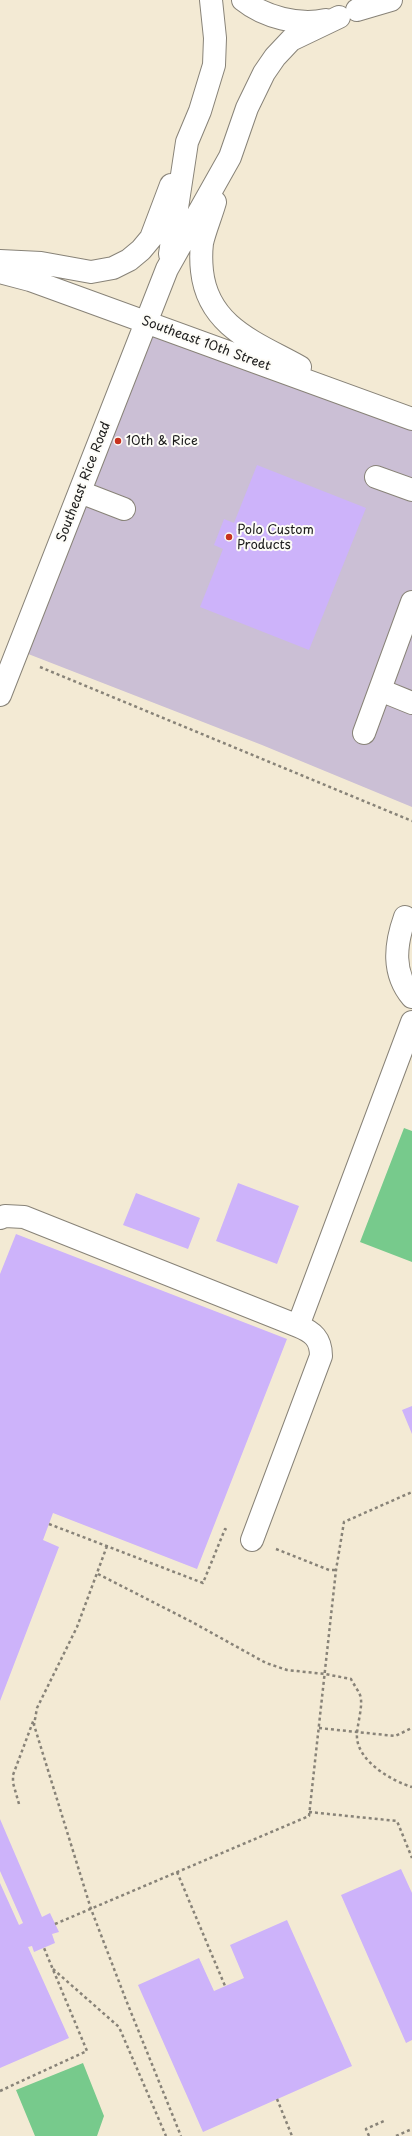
<!DOCTYPE html>
<html>
<head>
<meta charset="utf-8">
<style>
  body { margin:0 }
  canvas { display:block; background:#f3ead4 }
</style>
</head>
<body>
<canvas width="412" height="2136"></canvas>
<script>
const context = document.querySelector('canvas').getContext('2d');
context.lineJoin = 'round';
function paint(path, color) {
  context.fillStyle = color;
  context.fill(path, 'evenodd');
}
function trace(path, color, width, dash) {
  context.strokeStyle = color;
  context.lineWidth = width;
  context.lineCap = dash ? 'butt' : 'round';
  context.setLineDash(dash || []);
  context.stroke(path);
}
function write(font, color, halo, rows, align = 'center') {
  context.font = font + ' "Playpen Sans",sans-serif';
  context.lineWidth = 4;
  context.setLineDash([]);
  context.textBaseline = 'middle';
  context.strokeStyle = halo;
  context.fillStyle = color;
  for (const [text, x, y, turn = 0] of rows) {
    context.save();
    context.translate(x, y);
    context.rotate((+turn || 0) * Math.PI / 180);
    context.textAlign = isNaN(turn) ? turn : align;
    if (halo) context.strokeText(text, 0, 0);
    context.fillText(text, 0, 0);
    context.restore();
  }
}
paint(new Path2D(`
  M147,323l265,96v388l-150,-62 -244,-95z`), '#cbbfd5');
paint(new Path2D(`
  M404,1128l8,3v131l-52,-20z
  M83,2063l21,53 -7,20h-62l-19,-46z`), '#77ca8c');
paint(new Path2D(`
  M257,465l109,43 -57,142 -109,-43 23,-58 -9,-4 10,-26 10,4z
  M238,1183l61,23 -22,58 -61,-23z
  M136,1193l64,25 -12,31 -65,-24z
  M16,1234l271,105 -90,230 -144,-56 -10,27 16,7 -59,154v-427z
  M412,1406v28l-10,-24z
  M0,1819l42,98 8,-4 9,19 -7,2 3,9 -21,9 -2,-6 -4,1 41,91 -69,30v-185l19,42 4,-2 -23,-52z
  M401,1869l11,24v147l-6,3 -65,-148z
  M287,1920l65,146 -149,66 -65,-147 61,-27 15,33 30,-13 -14,-33z`), '#cdb3fa');
const minor = new Path2D(`
  M243,0c21,17 56,26 83,20
  M215,202c-4,14 -10,28 -13,41 -1,9 -1,19 0,28 6,56 55,72 98,96
  M170,254l17,-112 13,-31 14,-46 1,-27 -4,-38
  M0,261l41,2 50,9 22,-4 16,-8 12,-10 10,-12 20,-53
  M0,272l30,8 382,139
  M376,477l36,13
  M80,492l44,17
  M380,690l32,13
  M0,695l167,-426 63,-112 17,-49 17,-35 11,-16 16,-17 48,-23
  M364,733l48,-131
  M405,917c-10,28 -13,56 7,80
  M0,1218l5,-2 19,1 274,109c15,6 23,13 23,30l-69,184
  M298,1326l114,-304`);
const highway = new Path2D(`
  M357,10l34,-10`);
trace(minor, '#888378', 24);
trace(highway, '#888378', 24);
trace(new Path2D(`
  M40,667l372,154
  M49,1524l154,59 22,-54 2,1
  M107,1546l-30,81 -40,81 -3,17 57,184 35,91 55,136
  M276,1549l53,21h7
  M98,1574l94,48 74,41 21,7 38,4 26,5c3,6 7,11 9,16 4,10 -4,32 -3,43 2,24 35,43 55,49
  M319,1728l76,8 17,-8
  M19,1804l-6,-21v-8l21,-56
  M309,1812l88,9 15,37
  M177,1872l48,114
  M55,1924l254,-108 27,-246 8,-48 68,-30
  M53,1969l66,58 47,109
  M0,2091l87,-40 -43,-103
  M277,2099l15,37
  M369,2136l-3,-7 20,-9
  M396,2136l16,-7`), '#888378', 2.5, [3, 3]);
trace(minor, '#fff', 22);
trace(highway, '#fff', 22);
for (const [x, y, r, color] of [
  [118,441,4,"#c8321e"],
  [229,537,4,"#c8321e"]
]) {
  const dot = new Path2D();
  dot.arc(x, y, r, 0, 2 * Math.PI);
  context.fillStyle = color;
  context.fill(dot);
  trace(dot, '#fdfcf7', 1.5);
}
write('13px', '#1c1c1c', '#fdfcf7', [
  ["Southeast 10th Street",206,344,20],
  ["Southeast Rice Road",84,482,-69]
]);
write('13px', '#1c1c1c', '#fdfcf7', [
  ["10th & Rice",126,441],
  ["Polo Custom",237,530],
  ["Products",237,545]
], 'left');
</script>
</body>
</html>
